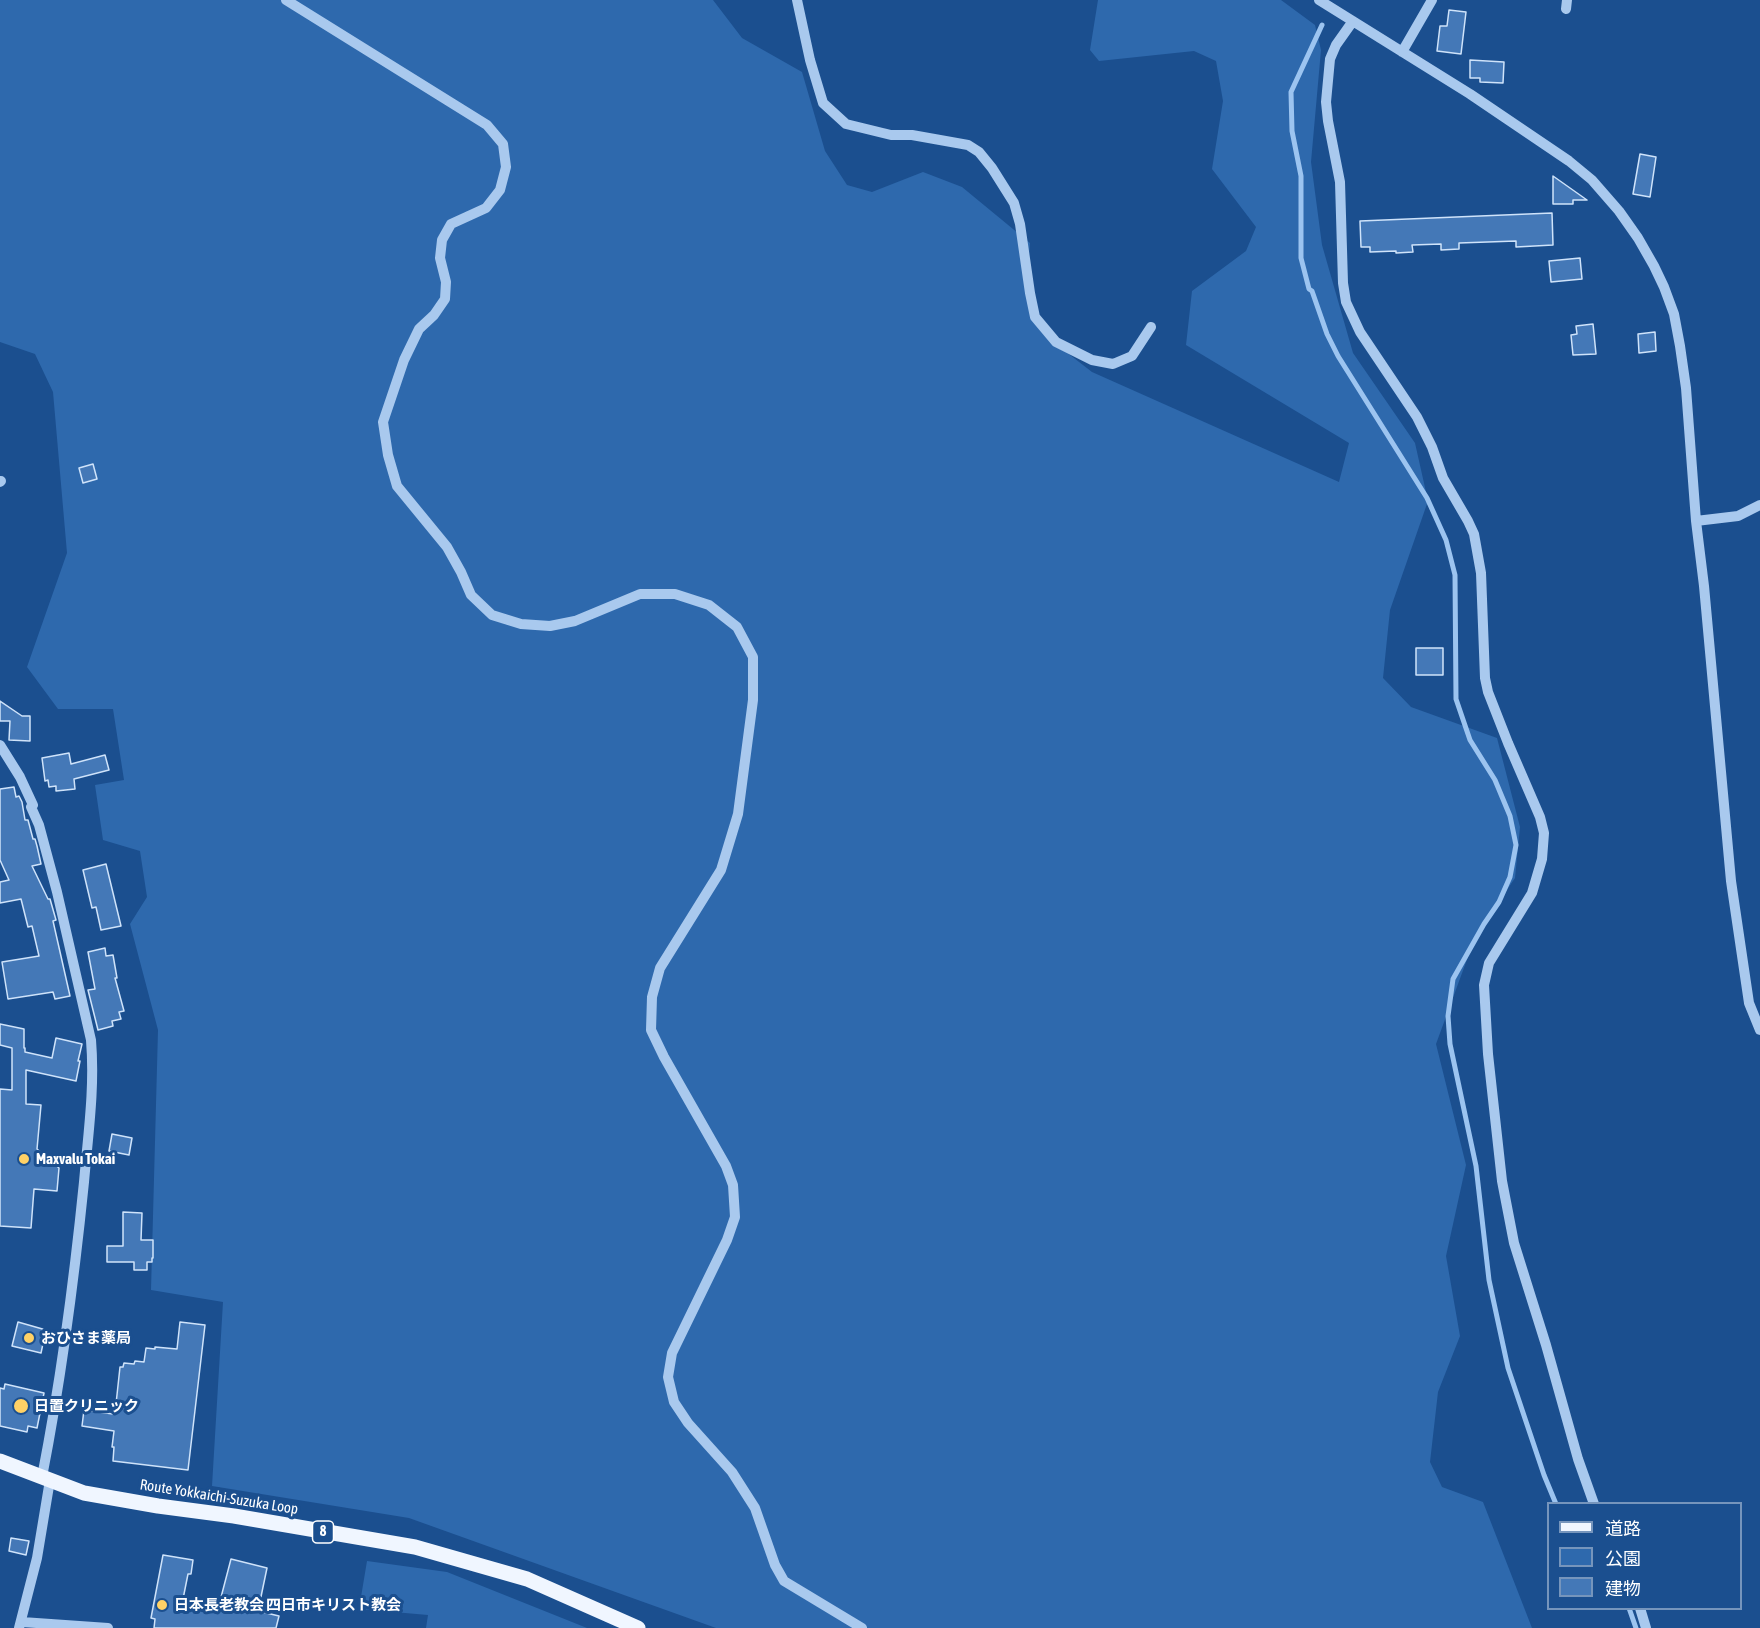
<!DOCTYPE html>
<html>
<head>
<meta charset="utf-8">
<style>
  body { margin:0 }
  #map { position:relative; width:1760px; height:1628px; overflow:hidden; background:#1b4f8f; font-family:"Asap Condensed","Noto Sans JP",sans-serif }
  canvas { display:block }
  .legend { position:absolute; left:1547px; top:1502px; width:195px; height:108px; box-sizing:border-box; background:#1b4f8f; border:2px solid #7695bc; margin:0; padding:8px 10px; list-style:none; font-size:18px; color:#fff }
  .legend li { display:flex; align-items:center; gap:12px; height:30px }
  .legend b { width:30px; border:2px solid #7695bc }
</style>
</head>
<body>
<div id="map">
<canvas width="1760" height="1628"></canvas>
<ul class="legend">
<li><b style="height:8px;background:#f0f6ff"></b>道路</li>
<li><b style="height:16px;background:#2e69ad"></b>公園</li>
<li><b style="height:16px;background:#4478b7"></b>建物</li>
</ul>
</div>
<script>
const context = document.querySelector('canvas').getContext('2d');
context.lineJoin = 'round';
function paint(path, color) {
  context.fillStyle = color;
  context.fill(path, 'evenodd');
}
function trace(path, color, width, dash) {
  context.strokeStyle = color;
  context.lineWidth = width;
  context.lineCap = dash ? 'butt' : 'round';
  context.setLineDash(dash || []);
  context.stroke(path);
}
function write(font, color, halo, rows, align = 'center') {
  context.font = font + ' "Asap Condensed","Noto Sans JP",sans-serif';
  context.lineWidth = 6;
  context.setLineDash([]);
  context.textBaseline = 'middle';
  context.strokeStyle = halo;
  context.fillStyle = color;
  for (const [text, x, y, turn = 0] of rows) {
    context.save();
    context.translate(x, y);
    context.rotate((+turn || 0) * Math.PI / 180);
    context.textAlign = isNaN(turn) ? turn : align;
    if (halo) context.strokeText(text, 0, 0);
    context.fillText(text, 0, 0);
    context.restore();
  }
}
paint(new Path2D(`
  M0,0h713l29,38 60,34 23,79 22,34 25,7 51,-20 39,15 68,56 -4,54 17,37 49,38 247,110 10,-39 -163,-98 6,-54 54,-40 10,-24 -44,-58 11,-68 -7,-40 -22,-10 -95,10 -9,-11 8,-50h183l34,25 6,25 -10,112 11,83 31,108 62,90 13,58 -38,109 -7,68 28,29 86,31 23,89 -5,51 -39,57 -40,109 30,121 -20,91 14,80 -22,56 -8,70 12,25 41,15 49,126h-816l-307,-110 -197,-32 11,-184 -72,-12 7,-260 -28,-106 17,-27 -7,-46 -37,-11 -8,-55 29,-5 -11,-71h-55l-31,-42 40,-114 -14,-161 -18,-38 -35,-12z
  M367,1561l80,11 140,56h-161l2,-13 -69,-6z`), '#2e69ad');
trace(new Path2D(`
  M1322,25l-31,67 1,39 9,45v82l8,31 3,2 15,43 11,22 89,142 19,42 9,35 1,124 14,41 25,40 15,36 6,29 -6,32 -11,25 -15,22 -31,55 -5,37 2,28 26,122 13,114 19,88 36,107 12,29
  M1629,1608l7,20`), '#9cc4f0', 5);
const building = new Path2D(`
  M1449,10l17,2 -5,42 -24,-3 3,-25h7z
  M1470,60l34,2 -1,21 -23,-1v-4h-10z
  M1640,154l16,3 -6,40 -17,-3z
  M1553,176l34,24h-14v4h-20z
  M1552,213l1,32 -37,2v-6l-57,2v6l-18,1v-6l-29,1 1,7 -17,1v-2l-26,1v-5h-9l-1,-26z
  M1580,258l2,21 -31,3 -2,-21z
  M1593,324l3,30 -23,1 -2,-20 6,-1 -1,-8z
  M1655,332l1,19 -17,2 -1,-19z
  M93,464l4,15 -14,4 -4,-15z
  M1416,648h27v27h-27z
  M0,701l22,15h8v25l-21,-1 1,-19h-10z
  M69,753l2,11 34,-9 4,15 -35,9 1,10 -19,2v-5l-7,1 -1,-7 -3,1 -3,-23z
  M14,787l2,10 3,-1 3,6 3,18h3l5,19h2l2,7 4,18 -9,2 16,33h2l6,21 -3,1 17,75 -15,3 -2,-7 -45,7 -6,-37 37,-6 -7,-30 -4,1 -7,-28 -21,4v-21l9,-2 -9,-20v-71z
  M106,864l15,62 -20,4 -5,-23 -4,1 -9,-38z
  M105,948l1,8 7,-1 4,23h-2l9,33 -5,1 2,7 -9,2 1,5 -15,4 -10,-40 7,-1 -7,-37z
  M0,1024l24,5v19h1v4l27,6 4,-20 26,6 -4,17h2l-4,20 -50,-11v34l15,1 -4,44 22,19 -2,23 -23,-2 -3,39 -31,-2v-137l12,1v-42l-12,-3z
  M112,1134l20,4 -3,17 -20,-4z
  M123,1212l19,1 -1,27h12v18h-1v4h-5v8h-13v-8h-27v-16h16z
  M18,1322l28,8 -5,23 -29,-7z
  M180,1322l25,3 -17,145 -75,-9 1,-14h-2l2,-16 -32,-5 2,-16 29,4 1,-10h2l4,-37h3l1,-4 10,1 1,-3 9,1 2,-14 9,1v-2l22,2z
  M5,1384l39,9 -7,35 -9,-2 -1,6 -27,-6v-38l4,1z
  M11,1538l18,3 -3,14 -17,-4z
  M163,1555l30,5 -2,14h-3l-5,25 36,6 12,-46 36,9 -9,43 21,5 -3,12h-122l1,-9 -4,-1z`);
paint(building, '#4478b7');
trace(building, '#cfe3fa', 1.5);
trace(new Path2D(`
  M286,0l201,125 16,19 3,23 -6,23 -14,18 -35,16 -9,16 -2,18 6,24 -1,17 -11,16 -15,14 -15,31 -21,62 5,33 9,31 50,61 14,25 10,23 21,20 29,9 29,2 25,-5 65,-27h35l34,11 28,22 16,30v43l-15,114 -17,56 -61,98 -8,29 -1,33 13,27 62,109 7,19 2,32 -8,23 -55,113 -4,24 6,25 14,21 44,49 23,36 20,57 9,16 78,47
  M797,0l13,60 13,43 23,21 45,11h21l56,10 11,7 13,16 22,35 6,21 10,69 5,24 21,25 36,18 21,4 19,-8 19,-29
  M1319,0l151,94 99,67 23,19 27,31 19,27 16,28 10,21 10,27 6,32 6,42 10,133 8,65 27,295 18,122 11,27
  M1566,9l1,-9
  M1353,21l-17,24 -6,14 -4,43 2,19 12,61 3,101 3,19 14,30 57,85 15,30 11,31 25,43 6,13 7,39 4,105 3,14 20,51 32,74 4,16 -2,26 -10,34 -43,70 -5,22 4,69 14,127 12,62 32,102 32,114 16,45
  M1402,52l30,-52
  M0,482l1,-1
  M1696,521l42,-5 22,-11
  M0,745l20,32 13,28 -2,2 8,18 18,67 34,148c4,48 -3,95 -7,142 -10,99 -23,198 -42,295
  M1640,1608l6,20
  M22,1622l86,6
  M19,1628l18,-70 13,-78`), '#a9c9ee', 10);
trace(new Path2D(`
  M0,1461l84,32 74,13 76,10 181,31 112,32 111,49`), '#f0f6ff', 15);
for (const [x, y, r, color] of [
  [24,1159,6,"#ffd166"],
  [29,1338,6,"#ffd166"],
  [21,1406,8,"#ffd166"],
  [162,1605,6,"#ffd166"]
]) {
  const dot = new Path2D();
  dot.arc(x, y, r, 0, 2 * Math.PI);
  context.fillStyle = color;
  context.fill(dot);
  trace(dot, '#1b4f8f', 2);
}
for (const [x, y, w] of [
  [323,1532,21]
]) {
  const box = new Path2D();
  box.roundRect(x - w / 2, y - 11, w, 22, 4.5);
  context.fillStyle = '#1b4f8f';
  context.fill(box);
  trace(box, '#fff', 1.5);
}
write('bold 14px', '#fff', null, [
  ["8",323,1532]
]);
write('bold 15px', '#fff', '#1b4f8f', [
  ["Maxvalu Tokai",36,1159],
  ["おひさま薬局",41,1338],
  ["日置クリニック",34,1406],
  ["日本長老教会 四日市キリスト教会",174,1605]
], 'left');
write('15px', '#fff', '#1b4f8f', [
  ["Route Yokkaichi-Suzuka Loop",219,1497,9]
]);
</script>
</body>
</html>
